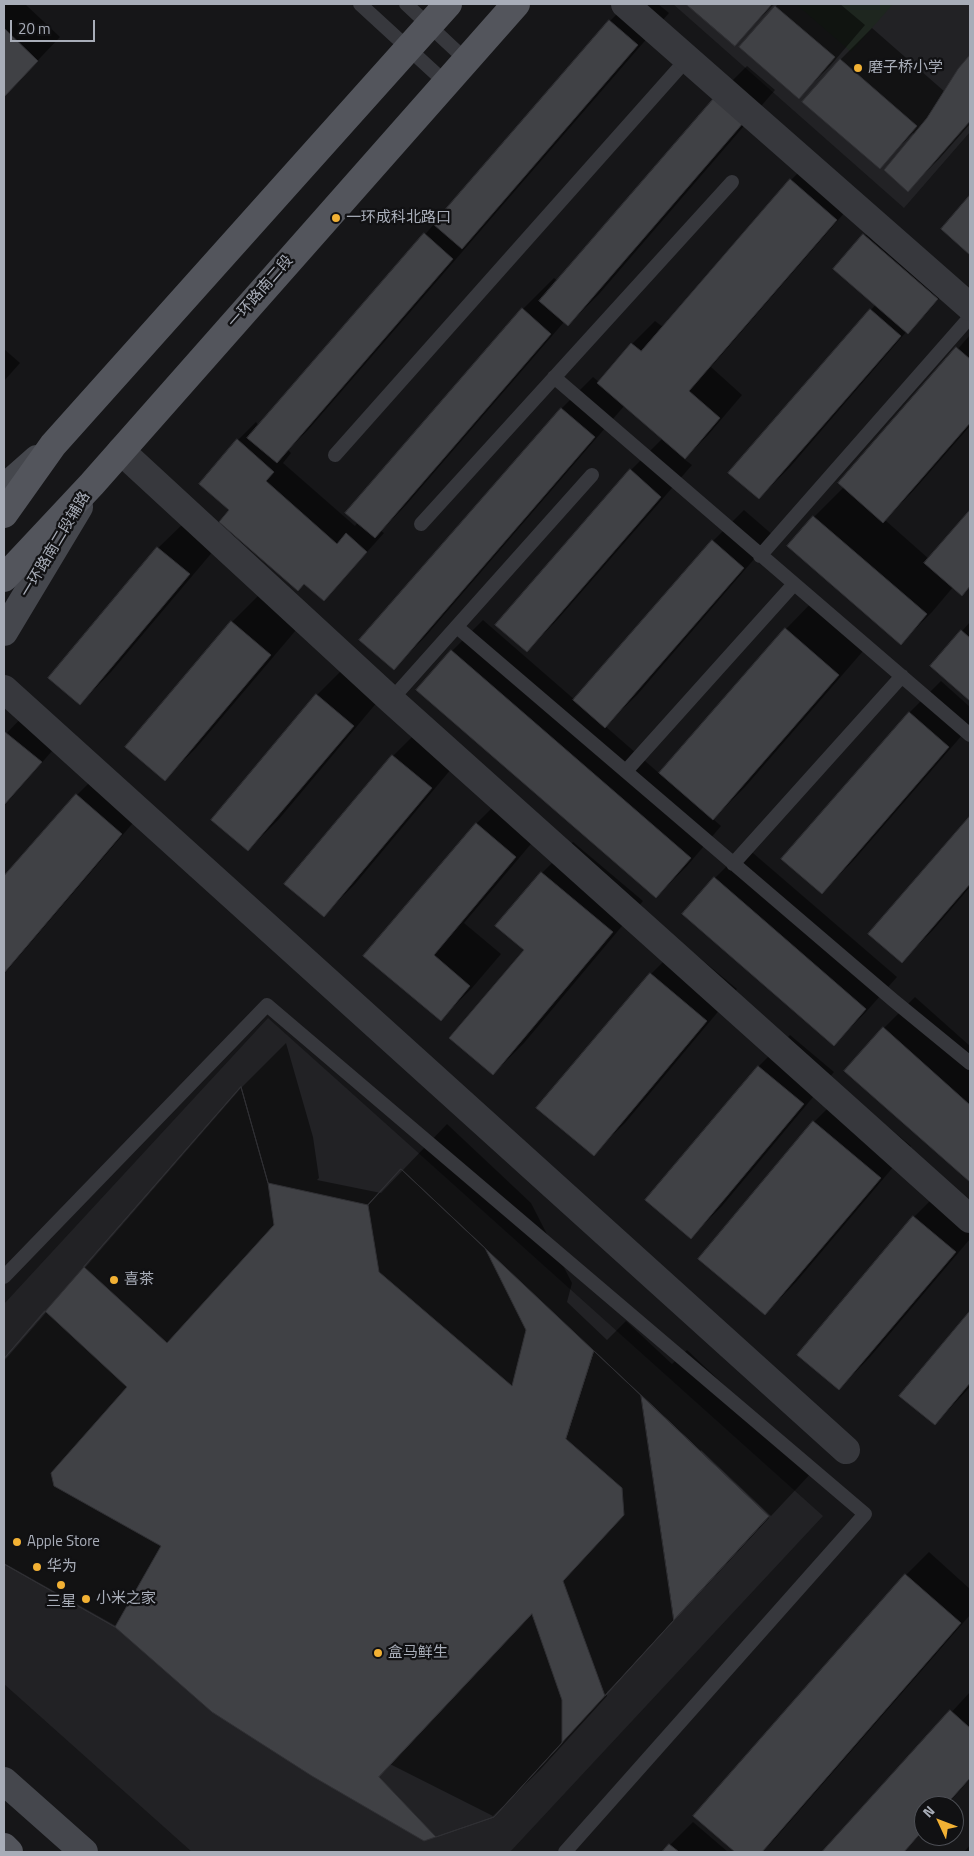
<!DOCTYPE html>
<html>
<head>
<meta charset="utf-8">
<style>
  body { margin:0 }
  #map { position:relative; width:974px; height:1856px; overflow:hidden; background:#161618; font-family:"Titillium Web",sans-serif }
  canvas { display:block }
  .frame { position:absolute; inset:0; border:5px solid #a8adb8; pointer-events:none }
  .north { position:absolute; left:914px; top:1796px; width:50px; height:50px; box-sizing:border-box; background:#111113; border:1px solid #4d4f55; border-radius:50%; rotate:313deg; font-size:14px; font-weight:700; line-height:20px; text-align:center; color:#a8adb8 }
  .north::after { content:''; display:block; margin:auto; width:18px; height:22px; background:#f2b134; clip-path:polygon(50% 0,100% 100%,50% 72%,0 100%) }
  .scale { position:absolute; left:10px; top:20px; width:85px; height:22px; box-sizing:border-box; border:2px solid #a8adb8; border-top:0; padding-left:6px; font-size:15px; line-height:18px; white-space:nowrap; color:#a8adb8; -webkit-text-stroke:4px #111113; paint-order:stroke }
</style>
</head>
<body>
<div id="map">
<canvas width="974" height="1856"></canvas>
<div class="frame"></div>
<div class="north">N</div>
<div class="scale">20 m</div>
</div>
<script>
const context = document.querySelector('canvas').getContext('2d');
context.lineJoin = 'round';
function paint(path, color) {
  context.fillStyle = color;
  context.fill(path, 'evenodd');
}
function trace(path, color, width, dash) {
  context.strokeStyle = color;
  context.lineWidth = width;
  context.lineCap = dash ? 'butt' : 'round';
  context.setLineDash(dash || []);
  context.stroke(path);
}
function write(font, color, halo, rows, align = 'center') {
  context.font = font + ' "Titillium Web","Noto Sans SC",sans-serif';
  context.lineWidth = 4.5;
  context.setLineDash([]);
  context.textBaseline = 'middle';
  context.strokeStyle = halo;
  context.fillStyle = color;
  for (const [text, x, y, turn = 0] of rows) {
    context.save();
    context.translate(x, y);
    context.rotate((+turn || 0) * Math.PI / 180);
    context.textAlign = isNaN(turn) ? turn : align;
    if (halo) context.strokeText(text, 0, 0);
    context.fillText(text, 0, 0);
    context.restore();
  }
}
paint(new Path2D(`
  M673,4h297v128l-66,76z
  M268,1018l555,498 -313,336h-318l-188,-168v-380z`), '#222225');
paint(new Path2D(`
  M796,4h97l-42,48z`), '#1e261f');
paint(new Path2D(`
  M4,4h21l35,33 -56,59z
  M627,4h31l11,9 -361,417 -20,20 3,3 -8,10 72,63 168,-217 31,-31 4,3 158,-184 31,-31 28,24 -176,204 -31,31 -4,-3 -158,183 -25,26 3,2 -60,67 -93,-90 7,-70 18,-18 3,4 351,-405z
  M688,4h86l-39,40z
  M778,4h62l25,21 -35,41 -31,31 -58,-50z
  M872,28l73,64 14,-22 11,-13v67l-31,35 -31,31 7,-55 -2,-2 -33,34 -40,-107z
  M814,157l45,39 -148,171 31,28 -34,40 -24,24 8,6 -134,154 -31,32 104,-181 32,-32 -38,-33 -200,232 -31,31 -33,-28 201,-232 31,-31 6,5 33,-38 23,-23 8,6 128,-147z
  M970,197v56l-28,-25z
  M882,217l73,63 -29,34 -19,17 -117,136 -31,31 112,-188 5,-6 -41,-35z
  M970,335v91l-56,64 -29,30 44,39 41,-48v75l-8,8 -8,-8 -22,26 -31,31 -112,-97 25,-29 30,-30 -4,-4z
  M4,349l16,14 -16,18z
  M744,510l30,26 -137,159 -32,31 55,48 126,-145 31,-32 53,46 -125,144 -32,32 8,7 -34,40 -31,31 -204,-246 31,-31 92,80 138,-159z
  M190,517l30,26 -109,129 -31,32 78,-156z
  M263,591l39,32 -106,125 -31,31 67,-157z
  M970,622v78l-39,-34z
  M348,664l36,30 -105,125 -31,31 69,-155z
  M941,681l29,26v19l-117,135 -31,31 -39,-33 127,-147z
  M24,715l35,28 -55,63v-70z
  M424,725l38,31 -107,128 -31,31 -38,-31 107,-128z
  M100,772l44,38 -140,164v-97l73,-82z
  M508,792l39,33 -83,98 37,31 -29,34 -31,31 -76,-63 111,-132z
  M970,818v69l-37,43 -31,31 -32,-27z
  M573,842l70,59 -119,142 -31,31 32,-124 -28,-24 45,-53z
  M746,847l151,130 -32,36 -31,31 -150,-130 31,-36z
  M682,943l55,46 -112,134 -32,31 58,-180z
  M915,997l55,49v134l-124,-109 38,-43z
  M790,1035l44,37 -112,134 -31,31 -44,-38 112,-133z
  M286,1043l27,94 6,41 -2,2 64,13 66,-69 84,79 41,80 -5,19 40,38 19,-19 46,43 15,-14 127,120 -43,46 -70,-66v4l68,64 -152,164 -10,10v4l-67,74 -47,46 -377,-190 -112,-63v-202l237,-273z
  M845,1091l66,55 -115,136 -31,32 49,-192z
  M945,1186l25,21v32l-100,118 -31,32 75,-172z
  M970,1313v74l-35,37 -34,-28z
  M929,1552l41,37v26l-197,226 -12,11h-24l-42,-36 211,-241z
  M970,1692v87l-24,27h-22v24l-20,22h-80z
  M693,1822l35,30h-65z
  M970,1845v7h-6z`), '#0007');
const building = new Path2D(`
  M686,4h86l-37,42z
  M775,6l60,51 -36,42 -60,-52z
  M609,20l29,25 -176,204 -29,-25z
  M4,28l34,33 -34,36z
  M970,55v66l-62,71 -24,-22 43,-52 31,-49z
  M840,59l77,67 -37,43 -78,-67z
  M715,97l29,25 -176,204 -29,-25z
  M790,179l47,41 -148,171 31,27 -35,41 -88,-76 34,-40 10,8z
  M970,195v60l-29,-26z
  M424,233l29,26 -176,204 -30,-25z
  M863,234l75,65 -30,35 -75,-65z
  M522,308l29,26 -176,204 -30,-25z
  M870,309l31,27 -142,163 -31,-26z
  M956,347l14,12v64l-87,100 -45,-40z
  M561,408l34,29 -201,233 -35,-30z
  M237,439l37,33 -8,9 71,63 9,-11 21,19 -43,49 -20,-17 -6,7 -79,-69 10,-12 -30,-26z
  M630,469l31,28 -134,155 -32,-27z
  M970,510v76l-8,10 -38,-33z
  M813,516l114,98 -26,31 -114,-99z
  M712,540l32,28 -139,160 -32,-28z
  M157,547l33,27 -110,131 -32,-27z
  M231,621l40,34 -106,126 -40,-34z
  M785,628l54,47 -126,145 -54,-47z
  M961,630l9,8v63l-40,-35z
  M451,650l240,208 -35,40 -240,-208z
  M316,694l38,32 -106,125 -37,-31z
  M909,712l40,35 -127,147 -41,-35z
  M5,732l37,30 -38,43v-71z
  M392,755l40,33 -108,129 -40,-33z
  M76,794l46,40 -118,139v-97z
  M970,816v68l-68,79 -34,-29z
  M476,823l40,34 -82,98 36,31 -29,35 -78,-65z
  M541,872l72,60 -120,143 -44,-37 75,-88 -29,-24z
  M714,877l152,132 -32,37 -152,-132z
  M650,973l57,48 -113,135 -58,-48z
  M883,1027l87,78v77l-126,-111z
  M758,1066l46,38 -113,135 -46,-39z
  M241,1087l27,96 100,22 33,-36 368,347 -275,301 -70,24 -112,-65 -100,-64 -97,-85 -111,-63v-205z
  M241,1087l27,96 6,42 -107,118 -83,-76z
  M813,1121l68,57 -116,137 -67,-56z
  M401,1169l84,79 41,82 -14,56 -133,-114 -11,-67z
  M913,1216l43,36 -117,138 -42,-35z
  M45,1311l82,76 -76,86 3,13 107,60 -46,81 -111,-63v-205z
  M970,1311v72l-35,42 -36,-29z
  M594,1351l175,165 -164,180 -42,-115 61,-66 -2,-27 -56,-49z
  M641,1395l128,121 -95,104z
  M905,1574l56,49 -199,229h-27l-42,-36z
  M532,1614l30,86v43l-68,74 -58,20 -57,-60z
  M950,1710l20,18v50l-25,28h-21v23l-20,23h-82z
  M669,1844l10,8h-17z`);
paint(building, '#404145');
trace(building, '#303034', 1);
trace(new Path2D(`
  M360,4l86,79
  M406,4l60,56
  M554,377l416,358
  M335,455l352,-396
  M421,524l311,-342
  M760,556l210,-239
  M457,627l436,373 77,63
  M391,700l201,-225
  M626,771l168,-187
  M733,864l169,-188
  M4,1277l263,-272 598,509 -300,338`), '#37383d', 14);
trace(new Path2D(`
  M625,4l345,303
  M121,451l270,249 579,519
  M4,689l842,761`), '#37383d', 28);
trace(new Path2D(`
  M4,488l33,-29
  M4,632l75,-125
  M4,1781l80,71`), '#45474d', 28);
trace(new Path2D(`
  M4,514l49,-69 395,-441
  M4,578l88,-94 424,-480
  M4,1847l5,5`), '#53555c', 28);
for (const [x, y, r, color] of [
  [858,68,5,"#f2b134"],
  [336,218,5,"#f2b134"],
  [114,1280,5,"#f2b134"],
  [17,1542,5,"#f2b134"],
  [37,1567,5,"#f2b134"],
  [61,1585,5,"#f2b134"],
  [86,1599,5,"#f2b134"],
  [378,1653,5,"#f2b134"]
]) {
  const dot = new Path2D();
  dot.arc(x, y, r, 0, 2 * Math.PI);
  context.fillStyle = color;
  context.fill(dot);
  trace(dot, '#111113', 2);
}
write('15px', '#a8adb8', '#111113', [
  ["磨子桥小学",868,68],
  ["一环成科北路口",346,218],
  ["喜茶",124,1280],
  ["Apple Store",27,1542],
  ["华为",47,1567],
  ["小米之家",96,1599],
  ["三星",61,1602,"center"],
  ["盒马鲜生",388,1653]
], 'left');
write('15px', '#a8adb8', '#111113', [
  ["一环路南二段",261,292,-49],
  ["一环路南二段辅路",56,545,-59]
]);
</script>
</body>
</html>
